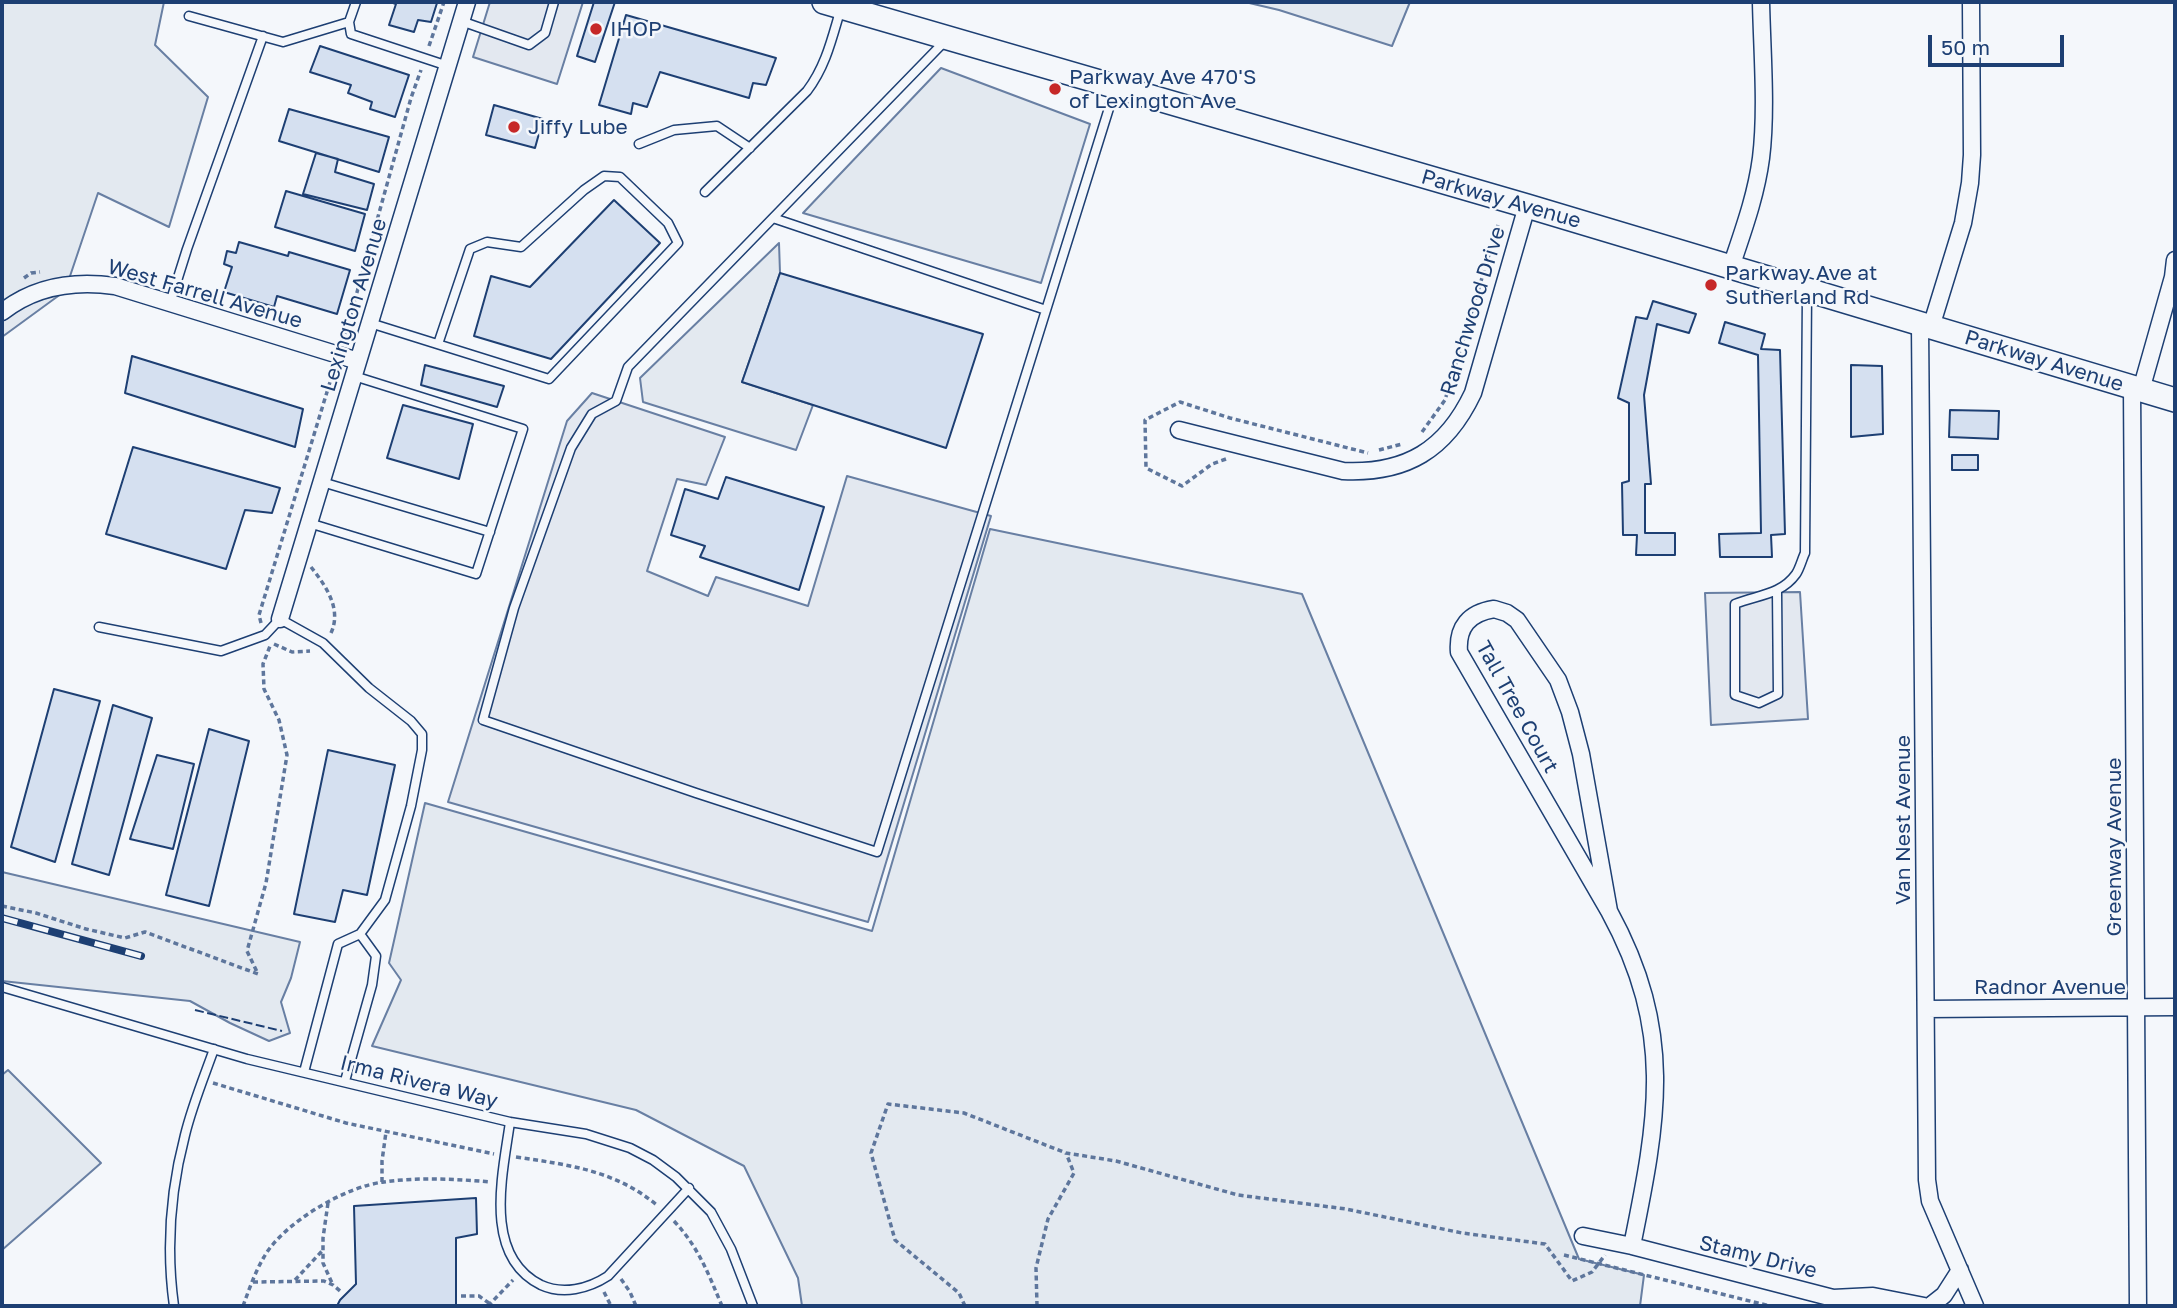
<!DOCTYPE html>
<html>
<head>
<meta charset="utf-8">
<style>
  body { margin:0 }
  #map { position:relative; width:2177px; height:1308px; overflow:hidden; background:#f4f7fb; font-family:"Golos Text",sans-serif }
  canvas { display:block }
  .frame { position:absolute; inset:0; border:4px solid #1d3f73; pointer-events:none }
  .scale { position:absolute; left:1928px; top:35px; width:136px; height:32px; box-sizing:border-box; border:4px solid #1d3f73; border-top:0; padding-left:9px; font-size:21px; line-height:24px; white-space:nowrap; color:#1d3f73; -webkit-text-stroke:5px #f4f7fb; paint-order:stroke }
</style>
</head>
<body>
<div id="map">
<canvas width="2177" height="1308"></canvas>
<div class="frame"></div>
<div class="scale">50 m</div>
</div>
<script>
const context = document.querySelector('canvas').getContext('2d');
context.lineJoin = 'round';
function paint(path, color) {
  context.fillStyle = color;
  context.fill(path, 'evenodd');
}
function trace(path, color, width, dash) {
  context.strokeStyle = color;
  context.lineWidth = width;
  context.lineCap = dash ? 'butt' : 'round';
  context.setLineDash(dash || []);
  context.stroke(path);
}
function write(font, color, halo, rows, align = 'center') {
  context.font = font + ' "Golos Text",sans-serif';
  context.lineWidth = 5;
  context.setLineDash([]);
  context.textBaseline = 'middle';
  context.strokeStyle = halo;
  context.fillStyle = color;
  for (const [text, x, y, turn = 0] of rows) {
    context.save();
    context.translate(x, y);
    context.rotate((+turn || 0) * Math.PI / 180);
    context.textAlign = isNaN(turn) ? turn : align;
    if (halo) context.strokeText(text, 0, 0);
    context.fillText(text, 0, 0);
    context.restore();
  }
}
const green = new Path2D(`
  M2,2h162l-9,43 53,52 -39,130 -71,-34 -33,98 -63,46z
  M1245,2h165l-18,44 -113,-36z
  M941,68l149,56 -49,159 -238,-70z
  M779,243l1,30 -38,109 71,23 -17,45 -153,-48 -3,-24z
  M990,529l312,65 277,665 65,16 -4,31h-838l-4,-28 -54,-112 -108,-56 -264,-64 29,-66 -12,-17 36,-160 447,128z
  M2,872l298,70 -9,36 -10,24 9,31 -21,8 -39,-18 -40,-22 -188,-20z
  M8,1070l93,93 -99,87v-175z`);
paint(green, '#e3e9f0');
trace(green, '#687fa3', 2);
const parking = new Path2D(`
  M490,2h93l-26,82 -84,-27z
  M592,393l133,44 -19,48 -29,-6 -30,92 61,25 8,-19 92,29 39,-130 144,40 -123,406 -420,-120 119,-381z
  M1800,592l8,127 -97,6 -6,-132z`);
paint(parking, '#e3e8f0');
trace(parking, '#687fa3', 2);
const building = new Path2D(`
  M390,2h44l3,1 -6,19 -13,-2 -4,12 -25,-7 7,-21z
  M594,2h21l-20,60 -18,-6z
  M626,15l150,43 -10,27 -13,-2 -4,15 -89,-26 -13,35 -14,-4 -2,11 -32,-9z
  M320,46l89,29 -14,42 -25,-8 2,-7 -24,-9 3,-8 -41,-13z
  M494,105l49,14 -8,29 -49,-13z
  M289,109l100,28 -10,35 -100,-31z
  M316,153l22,6 -3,13 39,12 -7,26 -64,-16z
  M286,191l79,23 -10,37 -80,-24z
  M614,200l46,43 -109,116 -77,-23 17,-60 39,11z
  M239,242l49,14 1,-4 61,18 -13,44 -60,-18 -3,11 -50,-15 8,-25 -8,-3 3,-13 9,2z
  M780,273l203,61 -37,114 -204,-66z
  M1653,301l43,13 -7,19 -32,-9 -13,71 7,89h-6v49h30v22h-39l1,-20h-14l-1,-52 7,-2v-78l-11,-5 18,-81 11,2z
  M1725,322l40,12 -4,15 19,1 5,184 -14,1 1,22h-52l-1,-23 42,-1 -3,-178 -39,-12z
  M132,356l171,53 -8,38 -170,-54z
  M425,365l79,21 -7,21 -76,-22z
  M1851,365l31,1 1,68 -32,3z
  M403,405l70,19 -14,55 -72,-21z
  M1950,410l49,1 -1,28 -49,-2z
  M133,447l147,41 -8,25 -27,-3 -19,59 -120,-35z
  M1952,455h26v15h-26z
  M726,477l98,30 -25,83 -99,-33 5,-11 -34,-11 14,-46 33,10z
  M54,689l46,12 -45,161 -44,-15z
  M113,705l39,13 -43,157 -37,-11z
  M209,729l40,12 -40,165 -43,-11z
  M328,750l67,15 -28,130 -24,-5 -8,32 -41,-8z
  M157,755l37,9 -21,85 -43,-10z
  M476,1198l1,36 -21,4v68h-119l3,-6 16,-16 -2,-78z`);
paint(building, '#d5e0f0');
trace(building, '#1d3f73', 2);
const service = new Path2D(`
  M356,2l-7,20 2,12 97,32
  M189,16l94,26 66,-20
  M461,21l68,24 16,-12 9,-31
  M946,40l-318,327 -12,34 -24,13 -21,34 -57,160 -31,112 213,73 181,59 238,-763
  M639,144l35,-14 43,-4 33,22
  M705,192l102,-101c19,-25 25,-53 34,-83
  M773,218l273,92
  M170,303l17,-54 76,-213
  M370,323l179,56 129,-136 -10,-20 -48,-46 -16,-1 -20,14 -63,57 -34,-5 -17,7 -32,95
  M322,482l168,50
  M309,523l167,51 47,-145 -169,-53
  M1777,592l1,102 -19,9 -24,-8v-91c22,-9 46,-9 61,-30 4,-6 6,-15 9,-21l2,-260
  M99,627l122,24 44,-16 15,-16 43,24 46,45 42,33 11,13v16l-11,56 -26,94 -25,34 -22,10 -34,128
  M2,987l245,72 263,63 76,12 44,14 23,12 23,17 35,35 20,37 22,57
  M345,1081l27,-96 4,-29 -16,-22
  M510,1122c-7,51 -28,134 31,163 22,10 47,4 67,-9l81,-88
  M174,1306c-8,-58 -4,-114 11,-171 7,-29 19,-58 29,-86`);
const minor = new Path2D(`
  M1731,267c12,-36 25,-71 30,-109 6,-48 1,-107 0,-156
  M2,312c33,-26 71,-32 113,-26l243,75
  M1920,324l7,856 3,21 45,105
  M1931,327l32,-104 7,-40 2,-28 -1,-153
  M2132,387l6,919
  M2141,390l32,-113 2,-17
  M1179,430l164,41c63,3 103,-21 130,-78l54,-187
  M1494,609l13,4 10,7 41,60 12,32 11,42 28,157 -150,-259c-2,-25 10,-39 35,-43z
  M280,619l187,-617
  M1609,911c66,121 49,207 23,335
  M1926,1009l249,-2
  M1583,1236l49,10 201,52 40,-2 51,10
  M1930,1306l14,-11 16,-25`);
const secondary = new Path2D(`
  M824,2l703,204 648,194`);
trace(service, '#1d3f73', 11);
trace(minor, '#1d3f73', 19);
trace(secondary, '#1d3f73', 26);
trace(new Path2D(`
  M429,46l15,-44
  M24,278l7,-5 9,-1
  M341,338l3,1 67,-241 10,-28
  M1422,432l23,-32 53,-175
  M1379,450l23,-6
  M1226,459l-14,5 -30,22 -36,-18 -1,-48 35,-18 50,16 138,35
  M311,567c15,19 31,42 20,66
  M261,623l-2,-8 75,-246
  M274,644l18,8 18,-1
  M2,906l34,7 50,16 39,9 20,-6 113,42 -11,-23 19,-68 21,-128 -8,-35 -15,-31 -1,-25 7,-18
  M213,1083l133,40 148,31
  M516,1157c53,8 99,13 142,49
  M382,1182v-21l4,-29
  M328,1203l-5,35v25l9,20
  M674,1221c25,27 34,52 48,85
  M1564,1255l206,51
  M621,1279l9,13 6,14
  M295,1280l27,-29
  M253,1282l71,-1 9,4 7,6
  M604,1292l7,14
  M461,1296h18l14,10
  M243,1306c6,-16 12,-34 21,-49 19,-34 82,-71 120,-75 34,-5 72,-3 107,0
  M488,1306l25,-26
  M965,1306l-6,-13 -64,-53 -24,-87 17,-49 76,9 102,40 50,8 122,34 108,14 116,24 83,11 27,37 20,-9 13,-17
  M1037,1306l-1,-38 12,-49 26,-46 -8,-20`), '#5e769c', 3.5, [5, 3.5]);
trace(service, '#f4f7fb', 8);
trace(minor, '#f4f7fb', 16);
trace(secondary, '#f4f7fb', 23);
const rail = new Path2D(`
  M2,918l139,38`);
trace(rail, '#1d3f73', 8);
trace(rail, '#f4f7fb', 5, [16]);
trace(new Path2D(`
  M195,1010l87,21`), '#1d3f73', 2, [9, 3.5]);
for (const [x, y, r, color] of [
  [596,29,7,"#c62828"],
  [1055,89,7,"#c62828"],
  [514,127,7,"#c62828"],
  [1711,285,7,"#c62828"]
]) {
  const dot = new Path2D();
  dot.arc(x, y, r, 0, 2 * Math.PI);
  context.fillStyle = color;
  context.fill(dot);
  trace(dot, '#f4f7fb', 2.5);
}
write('21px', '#1d3f73', '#f4f7fb', [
  ["IHOP",610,29],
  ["Parkway Ave 470'S",1069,77],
  ["of Lexington Ave",1069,101],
  ["Jiffy Lube",528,127],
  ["Parkway Ave at",1725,273],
  ["Sutherland Rd",1725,297]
], 'left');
write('21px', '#1d3f73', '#f4f7fb', [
  ["Parkway Avenue",1501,199,16],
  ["West Farrell Avenue",205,294,16],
  ["Lexington Avenue",354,305,-73],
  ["Ranchwood Drive",1473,311,-73],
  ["Parkway Avenue",2044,361,17],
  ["Tall Tree Court",1517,707,61],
  ["Van Nest Avenue",1903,820,-90],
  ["Greenway Avenue",2114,847,-90],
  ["Radnor Avenue",2050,987],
  ["Irma Rivera Way",419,1082,14],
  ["Stamy Drive",1758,1257,14]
]);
</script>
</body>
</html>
